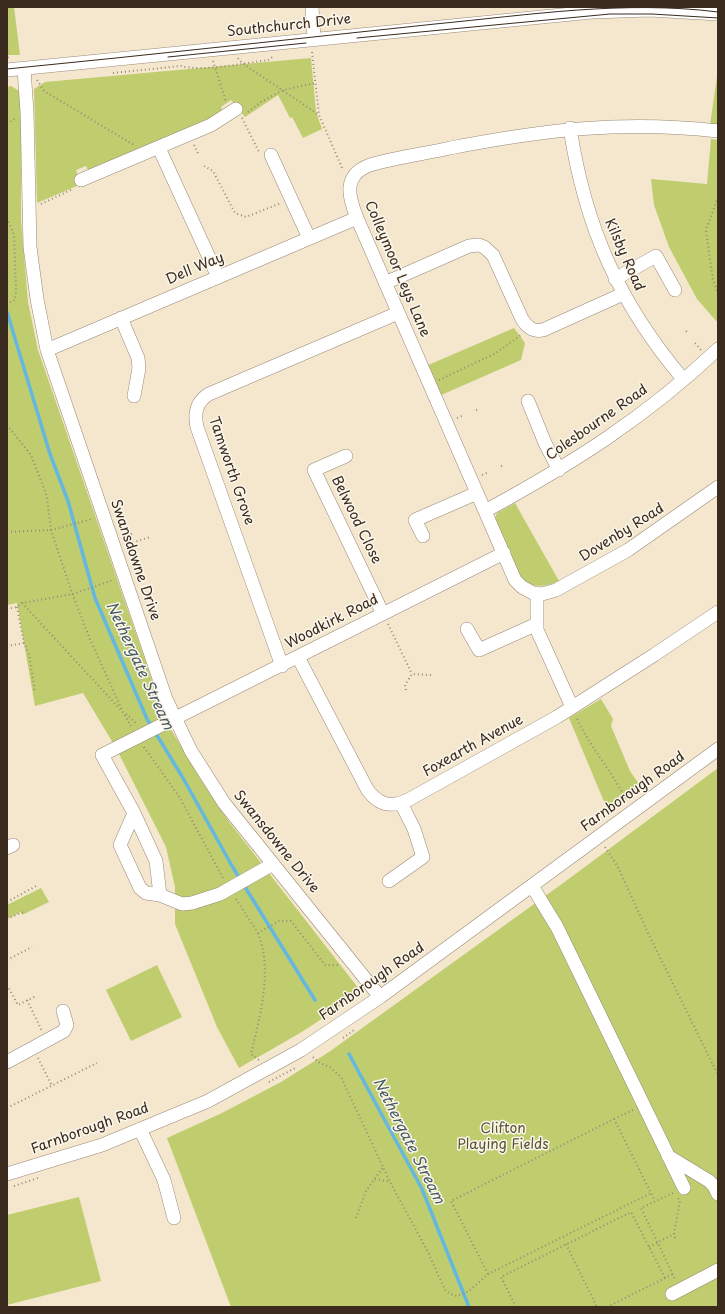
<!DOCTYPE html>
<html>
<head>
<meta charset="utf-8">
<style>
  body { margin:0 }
  #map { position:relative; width:725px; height:1314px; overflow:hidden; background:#f4e7ce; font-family:"Playpen Sans",sans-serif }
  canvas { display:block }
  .frame { position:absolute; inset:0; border:8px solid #3b2a1e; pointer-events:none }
</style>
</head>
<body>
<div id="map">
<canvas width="725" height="1314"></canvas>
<div class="frame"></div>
</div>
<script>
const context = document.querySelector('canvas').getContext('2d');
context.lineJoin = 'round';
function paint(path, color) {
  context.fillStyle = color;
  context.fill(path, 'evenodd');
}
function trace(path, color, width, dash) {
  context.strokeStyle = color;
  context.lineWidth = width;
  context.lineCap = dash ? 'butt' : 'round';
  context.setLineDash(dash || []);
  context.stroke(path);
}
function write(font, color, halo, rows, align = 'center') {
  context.font = font + ' "Playpen Sans",sans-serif';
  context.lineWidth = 3;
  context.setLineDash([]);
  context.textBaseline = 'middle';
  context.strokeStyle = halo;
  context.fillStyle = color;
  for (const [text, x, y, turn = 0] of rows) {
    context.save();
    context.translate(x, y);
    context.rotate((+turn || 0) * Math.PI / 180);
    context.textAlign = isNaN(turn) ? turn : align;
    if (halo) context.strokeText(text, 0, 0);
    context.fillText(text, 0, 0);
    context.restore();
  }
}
paint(new Path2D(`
  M7,7h7l6,48h-13z
  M311,58l5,54 6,17 -19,9 -11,-21 -2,1 -12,-23 -33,22 -14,-17 -10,7 2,6 -134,59 -3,-6 -10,4 2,6 -4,2 3,8 -40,17 -3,-114 11,-7z
  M718,69v57l-8,-1z
  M11,86l10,6v128l7,82 10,48 116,336 15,40 34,57 27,40 129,166c-34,33 -79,55 -120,79l-22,-41 -42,-103v-37l-9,-40 -50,-99 -33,-55 -48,13 -18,-103 -10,2v-518z
  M711,139l7,1v183l-21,-24 -28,-52 -15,-42 -3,-26 56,5z
  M514,328l11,15 -4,17 -82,36 -13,-30z
  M515,503l44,78c-9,4 -24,8 -33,1 -11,-8 -25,-50 -31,-64l2,-5z
  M601,699l12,20 -2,7 19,45 11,16 -33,24 -39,-93z
  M718,768v539h-487l-64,-169 55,-25 59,-31 48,-30 237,-171z
  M41,888l8,14 -27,13 -1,-3 -14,7v-14z
  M157,965l25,52 -51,24 -25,-51z
  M79,1197l22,84 -94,24v-90z`), '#bfcd6e');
trace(new Path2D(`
  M7,312l43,142 18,47 27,97 52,121 36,59 49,88 83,134
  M349,1054l73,135 47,118`), '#64b8e0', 3.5);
const minor = new Path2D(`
  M312,7l2,32
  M24,69l3,43 3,135 7,52 10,51 119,349 25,52 33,52 156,194
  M7,70l585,-58 58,-2 68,4
  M570,128c15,99 49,175 113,251
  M718,131c-95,-11 -175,-1 -268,17 -26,6 -54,9 -80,17 -27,10 -22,31 -13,53l158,362 7,7 11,6 9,1 14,-4 72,-40 90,-63
  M159,148l59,129
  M271,155l38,83
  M81,180l130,-55 25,-16
  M615,279l41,-23 19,34
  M385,283l84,-37 10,-1 5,2 9,8 29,64c5,8 11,13 21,11l80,-36
  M121,318l17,40 1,10 -5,28
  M47,350l310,-132
  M528,401l17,42 14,27
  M346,456l-32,14 69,144
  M485,511c87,-47 161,-94 233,-162
  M423,536l-8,-16 62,-27
  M537,594v36l35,77
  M467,629l12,21 58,-26
  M298,657l69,132c11,16 24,19 41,11l149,-83 97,-62 64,-43
  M282,666l-85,-239c-3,-14 -1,-25 12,-33l189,-81
  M134,813l-14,32 20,43 6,5 14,2 22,9 10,-1 28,-9 53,-30
  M7,848l6,-3
  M389,881l34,-24 -9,-28 -13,-26
  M532,886l25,41 127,261
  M160,895l-4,-34 -22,-48 -32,-58 402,-202
  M7,1062l57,-31 3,-6 -4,-14
  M140,1129l24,51 10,38
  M668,1156l41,25 5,5 4,8
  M7,1174l95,-29 106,-44 93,-51 79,-53 338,-248
  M672,1294l46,-24`);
trace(minor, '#988876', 14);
trace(new Path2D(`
  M7,49l1,9
  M312,52l7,63 24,55
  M238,58l4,5 77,52
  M213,61l13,41
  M113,73l68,-7c20,6 65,-3 87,-6l6,-4
  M37,80l7,11 90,54
  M248,112l13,-10 22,-12 32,-7
  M242,118l17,34
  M7,124l9,-6
  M194,145l4,8
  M204,166l9,5 22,42 11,4 35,-14
  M718,197l-12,33 7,50 5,13
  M41,204l32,-15
  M7,218l7,17 2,55 -1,10 -8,4
  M686,331l1,1
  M695,343l6,7
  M439,380l57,-27 25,-18
  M476,410l3,-1
  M457,418l7,-3
  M7,425l24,30 9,23 7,19 4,33 20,60 18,47 34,75 9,16
  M501,466l2,-1
  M482,475l7,-3
  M7,532l44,-2 41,-11
  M124,538l9,-5
  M125,545l25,-8
  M22,603l99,107
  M17,607l7,36 5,11 6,38
  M7,609l10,-2 5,-4 51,-9 40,-14
  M388,624l24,50
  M7,646l17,-3
  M406,690l-1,-5 7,-11 20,1
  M126,714l11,10
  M577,719c14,29 35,53 50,82
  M144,747l36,51 43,80
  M605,847l13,20 30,66 70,142
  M236,899l22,34 21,-12h12l34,44h15
  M7,902l31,-17
  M7,919l16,-7
  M258,933c15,38 2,83 -7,121l8,6
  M7,960l25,-13
  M7,985l11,20 18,-9
  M27,1000l15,31
  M343,1038l11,-8
  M313,1057l5,5 12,5 11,10 49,105 38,70 17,38 5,4 7,2 12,-5 19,-17 163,-81
  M38,1058l14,28
  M269,1082l28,-15
  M7,1108l90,-45
  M614,1119l19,-9
  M375,1179l15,3
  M14,1186l24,-8
  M673,1193l-32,15 34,71
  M356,1218l10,-27 17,-24
  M675,1238l-1,-4 6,-33 -2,-3
  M566,1244l31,63
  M649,1247l25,-13
  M488,1274l-37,-73 163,-82 41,82
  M516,1307l-15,-30 130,-65 34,66
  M607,1307l66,-33`), '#988876', 2, [1, 3]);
trace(minor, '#fff', 13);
trace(new Path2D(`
  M357,38l253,-24h42l66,4
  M168,57l138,-14
  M7,69c143,-14 286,-30 428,-45 94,-9 189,-24 283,-12`), '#3b2a1e', 1);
write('14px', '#3b2a1e', '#fbf7ec', [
  ["Southchurch Drive",289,26,-6],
  ["Kilsby Road",624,255,66],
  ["Dell Way",195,269,-23],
  ["Colleymoor Leys Lane",397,269,67],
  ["Colesbourne Road",597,423,-35],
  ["Tamworth Grove",231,471,71],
  ["Belwood Close",356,520,64],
  ["Dovenby Road",622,533,-32],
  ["Swansdowne Drive",135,560,71],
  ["Woodkirk Road",332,622,-27],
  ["Foxearth Avenue",473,746,-29],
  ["Farnborough Road",633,792,-36],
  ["Swansdowne Drive",276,842,51],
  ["Farnborough Road",372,982,-35],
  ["Farnborough Road",90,1129,-20]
]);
write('14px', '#5c5332', '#fbf7ec', [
  ["Clifton",503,1129],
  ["Playing Fields",503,1145]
]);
write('italic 15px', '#495c62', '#fbf7ec', [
  ["Nethergate Stream",139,666,65],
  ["Nethergate Stream",408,1141,63]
]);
</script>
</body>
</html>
